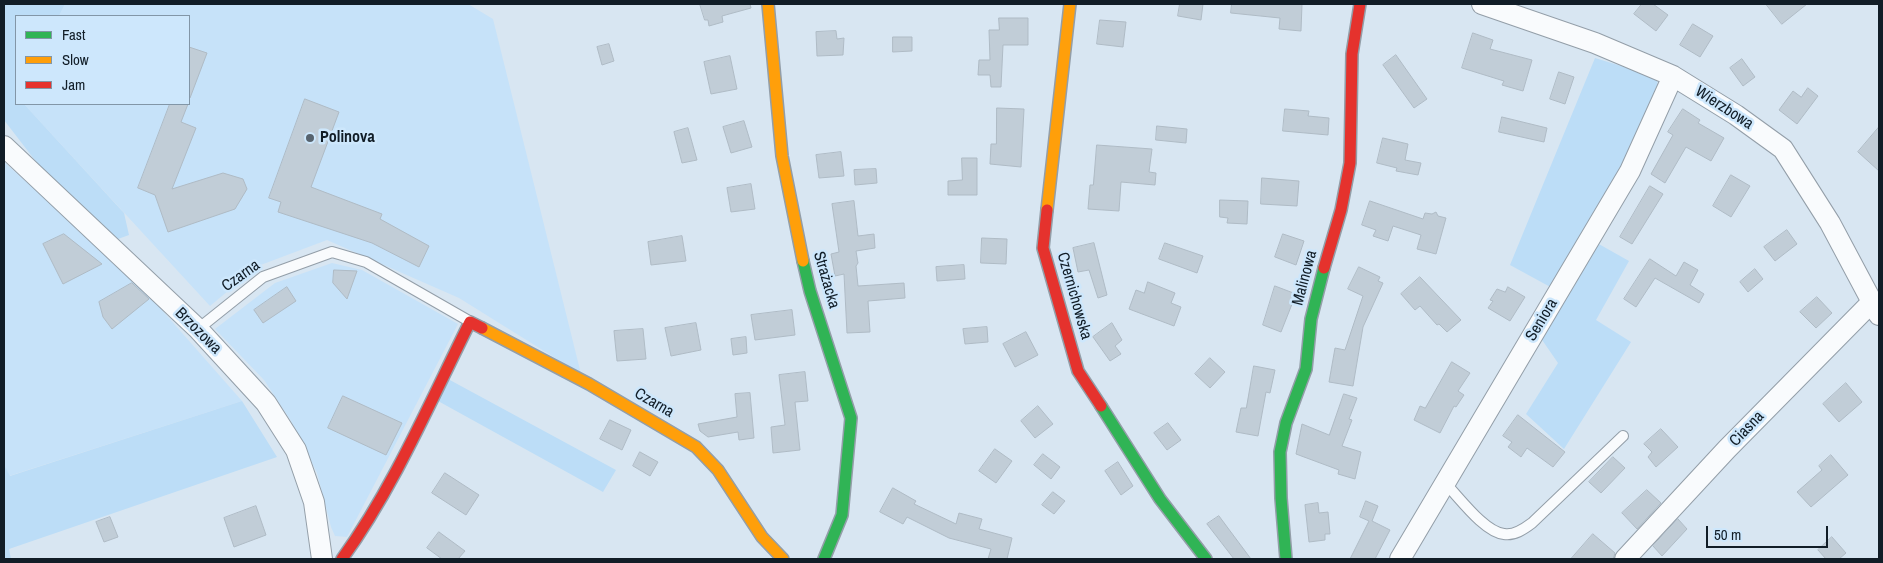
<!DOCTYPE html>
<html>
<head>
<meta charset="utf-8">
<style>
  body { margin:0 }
  #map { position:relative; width:1883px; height:563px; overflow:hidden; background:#d8e6f2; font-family:"Archivo Narrow",sans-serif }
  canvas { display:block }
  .frame { position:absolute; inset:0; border:5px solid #111d27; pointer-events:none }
  .legend { position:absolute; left:15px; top:15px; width:175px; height:90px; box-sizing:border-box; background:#cde7fc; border:1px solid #8296a7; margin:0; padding:6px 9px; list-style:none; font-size:15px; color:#111d27 }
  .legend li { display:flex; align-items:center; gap:10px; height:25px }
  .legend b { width:25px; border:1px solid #8296a7 }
  .scale { position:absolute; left:1706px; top:526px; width:122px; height:22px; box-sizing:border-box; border:2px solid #111d27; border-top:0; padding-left:6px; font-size:15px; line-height:18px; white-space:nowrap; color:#111d27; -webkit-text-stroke:4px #cde7fc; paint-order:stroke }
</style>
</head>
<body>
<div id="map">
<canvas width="1883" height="563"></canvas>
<div class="frame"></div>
<ul class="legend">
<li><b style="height:6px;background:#30b455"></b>Fast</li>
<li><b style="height:6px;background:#ff9f0a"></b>Slow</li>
<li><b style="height:6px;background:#e5322d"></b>Jam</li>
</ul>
<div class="scale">50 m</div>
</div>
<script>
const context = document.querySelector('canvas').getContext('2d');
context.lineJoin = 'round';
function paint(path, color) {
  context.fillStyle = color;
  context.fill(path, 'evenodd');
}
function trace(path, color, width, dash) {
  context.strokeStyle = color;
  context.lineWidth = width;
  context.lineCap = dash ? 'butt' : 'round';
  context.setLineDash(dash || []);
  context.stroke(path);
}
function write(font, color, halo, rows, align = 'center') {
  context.font = font + ' "Archivo Narrow",sans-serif';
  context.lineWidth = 5;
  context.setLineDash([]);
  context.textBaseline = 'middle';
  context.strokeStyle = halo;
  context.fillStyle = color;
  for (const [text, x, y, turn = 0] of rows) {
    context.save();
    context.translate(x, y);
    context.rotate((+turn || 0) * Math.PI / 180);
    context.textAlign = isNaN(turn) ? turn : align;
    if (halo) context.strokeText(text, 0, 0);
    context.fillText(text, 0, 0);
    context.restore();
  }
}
paint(new Path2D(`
  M65,4h403l25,15 88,355 -122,-76 -132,-58 -69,26 -48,40 -186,-202h165v-88h-130z
  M4,162l127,113 111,126 -233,75 -5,-11z
  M332,263l30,7 96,54 -111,213 -12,-1 -4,-9 -14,-54 -26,-52 -27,-41 -49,-51 60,-46z`), '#c6e2f9');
paint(new Path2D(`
  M4,4h61l-6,12h-43v88h8l100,109 5,22 -11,4 -74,-67 -40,-52z
  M1595,58l62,19 1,13 -31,73 -73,126 -44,-24z
  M1597,243l32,18 -33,59 35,22 -67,107 -38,-35 32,-51 -20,-29z
  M448,379l168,91 -13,22 -165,-91z
  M242,401l35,56 -268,92 2,10h-7v-94l6,11z`), '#bcddf7');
const building = new Path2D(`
  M700,4h50l1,4 -29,8 1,6 -14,4 -1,-6h-3z
  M1180,4h23l-2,16 -23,-4z
  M1232,4h70l-1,27 -22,-2 1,-11 -49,-5z
  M1642,4h11l15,11 -12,16 -22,-17z
  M1766,4h41l-25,20z
  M999,18h29v27h-25l-2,42h-10l-1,-12h-12l1,-15h11l-1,-30h10z
  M1100,20l26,2 -3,25 -26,-3z
  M1693,24l20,12 -13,21 -20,-12z
  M836,31l1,8 7,-1 -1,17 -26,1 -1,-24z
  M1473,33l20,7 -3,9 42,11 -9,31 -21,-6 2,-4 -42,-13z
  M893,37h19v14l-19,1z
  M609,44l5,17 -12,4 -5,-18z
  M189,47l18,6 -17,45h-1z
  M1396,55l31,44 -13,9 -31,-43z
  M730,56l7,33 -26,5 -7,-32z
  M1742,59l13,18 -12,9 -13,-18z
  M1559,72l15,5 -9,27 -15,-5z
  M1808,88l10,8 -21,28 -18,-14 14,-19 8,6z
  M305,99l34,13 -28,75 71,27 -2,5 49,27 -10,21 -47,-24 -94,-31 3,-10 -12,-4z
  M170,104h18l-7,18 15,6 -24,61 51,-16 20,6 4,10 -12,20 -67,23 -13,-37 -17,-7z
  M997,108l27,1 -3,58 -31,-3 1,-20h5z
  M1285,109l24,2 -1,5 21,2 -1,17 -45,-4z
  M1683,109l17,11 -2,3 26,15 -13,23 -25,-14 -21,36 -14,-9 22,-39 -5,-3z
  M1502,117l45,11 -3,14 -45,-10z
  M744,121l8,26 -21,6 -8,-26z
  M1157,126l30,3 -1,14 -30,-3z
  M1879,127v44l-21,-19z
  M688,128l9,32 -15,3 -8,-31z
  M1383,138l25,6 -3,16 16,3 -3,12 -22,-4 1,-3 -20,-5z
  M1097,145l55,4 -3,23 7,1 -1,12 -34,-3 -2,29 -31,-2 2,-24h3z
  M841,152l3,24 -25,2 -3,-23z
  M962,158h15v37h-29v-14l14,-1z
  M876,169l1,14 -22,2 -1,-15z
  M1731,175l19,11 -19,31 -18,-11z
  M1262,178l37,3 -2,25 -36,-2z
  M751,184l4,25 -24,3 -4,-24z
  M1650,186l13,8 -31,50 -12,-7z
  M1220,200l28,1 -1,23 -20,-1 1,-5 -8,-1z
  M854,201l4,35 16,-2 1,14 -19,3 2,12 -2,3 2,20 46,-3 1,15 -37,3 2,31 -23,1 -3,-59 -9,2 -4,-22 8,-2 -7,-48z
  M1370,201l53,18 2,-6 7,1 4,-2 2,4 8,2 -10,36 -19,-5 4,-14 -28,-9 -5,15 -15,-5 3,-6 -14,-5z
  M1787,230l10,14 -22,17 -11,-14z
  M64,234l38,30 -39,20 -20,-40z
  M1283,234l21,7 -8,24 -21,-8z
  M682,236l4,25 -35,4 -3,-23z
  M982,238l25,1 -1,25 -25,-1z
  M1094,243l13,52 -9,3 -9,-28 -11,2 -5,-24z
  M1165,243l38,13 -6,17 -38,-14z
  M1650,259l26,17 8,-14 14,8 -8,15 14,9 -5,9 -44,-25 -19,29 -12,-8z
  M964,265l1,14 -28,2 -1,-14z
  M1359,267l21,10 -2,4 5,2 -20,44 -10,59 -24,-4 6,-34 10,2 18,-54 -15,-7z
  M1755,269l8,10 -15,13 -8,-10z
  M334,270l23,1 -10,28 -14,-16z
  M1420,277l41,43 -14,12 -8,-8 -2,1 -17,-19 -5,4 -14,-16z
  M1148,282l27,11 -4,10 10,4 -7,19 -45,-17 7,-19 8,3z
  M132,283l17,16 -37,30 -9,-12 -4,-15z
  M1275,286l21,8 -15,38 -18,-7z
  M287,287l9,14 -33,22 -9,-13z
  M1508,287l17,10 -15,24 -22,-13 5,-7 -3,-1 7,-11 8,3z
  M1817,297l15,16 -16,15 -16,-16z
  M792,310l3,25 -40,5 -4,-25z
  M696,323l5,27 -30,6 -6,-28z
  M1112,323l10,17 -7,6 6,8 -11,7 -17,-24z
  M987,327l1,15 -23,2 -2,-15z
  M643,329l3,30 -29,2 -3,-30z
  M1026,332l12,23 -23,12 -12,-23z
  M746,337l1,16 -14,2 -2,-16z
  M1210,358l15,14 -15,16 -15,-14z
  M1452,362l18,11 -12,18 6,4 -8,12 -2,-1 -14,27 -26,-13 6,-14 5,2z
  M1254,366l21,4 -5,23 -4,-1 -8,44 -22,-4 5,-24h5z
  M805,372l3,29 -13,1 5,48 -27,3 -2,-26 14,-2 -6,-50z
  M1846,383l16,19 -23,20 -16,-18z
  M750,393l4,45 -15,2 -1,-8 -30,5 -8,-6 -2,-7 39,-7 -2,-23z
  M1344,394l13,4 -8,21 3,1 -10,26 19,6 -6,27 -17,-5 1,-4 -43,-16 6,-30 27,11z
  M343,396l59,27 -16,32 -58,-27z
  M1038,406l15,18 -18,14 -14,-17z
  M1518,415l47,37 -12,15 -26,-19 -6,9 -13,-10 4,-5 -9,-6z
  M610,420l21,10 -9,20 -22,-11z
  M1168,423l13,17 -14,10 -13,-17z
  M1661,429l17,18 -22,20 -8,-10 4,-5 -8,-8z
  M995,449l17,12 -16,22 -17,-12z
  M640,452l18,10 -8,14 -17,-10z
  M1043,454l17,13 -9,12 -17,-14z
  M1831,455l17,20 -37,32 -14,-15 25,-22 -3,-4z
  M1613,457l12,11 -24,25 -12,-11z
  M1118,462l15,24 -12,9 -16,-24z
  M445,473l34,22 -13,20 -34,-22z
  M893,488l23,13 -2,3 42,20 3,-11 23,6 -3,10 33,9 -5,21h-19l3,-10 -42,-11 -42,-21 -4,7 -23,-12z
  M1647,490l14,13 -24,26 -15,-16z
  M1053,492l12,9 -11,13 -12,-9z
  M1366,501l12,5 -6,15 18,9 -15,29h-25l19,-38 -9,-4z
  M1318,503l1,10 9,-1 2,22h-5v6l-16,2 -4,-37z
  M256,506l10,29 -32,12 -10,-29z
  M1219,516l32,43h-17l-27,-35z
  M110,517l8,20 -14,5 -8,-20z
  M1678,519l9,10 -25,27 -9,-10z
  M439,532l26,19 -7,8h-16l-15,-11z
  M1593,534l22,19 -2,6h-42z
  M1832,537l14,16 -7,6h-13l-8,-9z`);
paint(building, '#c1cdd7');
trace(building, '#afbbc5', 1);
const lane = new Path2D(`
  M198,329l65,-52 69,-25 34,10 103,59
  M1445,483c14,14 39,49 59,51 10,2 20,-5 28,-11l91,-87`);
const street = new Path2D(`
  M1482,4l113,39 78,33 63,39 47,34 47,74 49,92
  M4,146l194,183 68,74 30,47 18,52 8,57
  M1400,559l230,-388 43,-95
  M1625,559l102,-110 145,-147`);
const fast = new Path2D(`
  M803,261l7,30 41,127 -9,97 -18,44
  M1101,406l59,93 46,60
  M1286,559l-5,-61 -1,-46 6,-29 20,-54 5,-50 13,-51`);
const slow = new Path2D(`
  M768,4l14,152 21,105
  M1047,210l23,-206
  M482,328l107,56 107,63 22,23 44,67 21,22`);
const jam = new Path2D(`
  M1047,210l-4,38 35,123 23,35
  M1324,268l17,-58 9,-47 2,-109 8,-50
  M342,559c52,-72 88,-157 128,-237l12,6`);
trace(lane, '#939ea8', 12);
trace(street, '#939ea8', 22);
trace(fast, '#939ea8', 14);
trace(slow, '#939ea8', 14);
trace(jam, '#939ea8', 14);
trace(lane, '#f9fbfd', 10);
trace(street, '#f9fbfd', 20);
trace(fast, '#30b455', 11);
trace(slow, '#ff9f0a', 11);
trace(jam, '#e5322d', 11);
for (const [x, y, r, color] of [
  [310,138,5,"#57636e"]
]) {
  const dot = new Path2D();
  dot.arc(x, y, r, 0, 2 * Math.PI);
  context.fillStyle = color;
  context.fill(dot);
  trace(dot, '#cde7fc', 2);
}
write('16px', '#111d27', '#cde7fc', [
  ["Wierzbowa",1724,108,33],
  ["Czarna",241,276,-35],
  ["Malinowa",1305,278,-75],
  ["Strażacka",826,280,74],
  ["Czernichowska",1074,296,74],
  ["Seniora",1542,320,-59],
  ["Brzozowa",198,331,45],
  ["Czarna",654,403,30],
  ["Ciasna",1747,429,-46]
]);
write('bold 16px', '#111d27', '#cde7fc', [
  ["Polinova",320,138]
], 'left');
</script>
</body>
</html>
